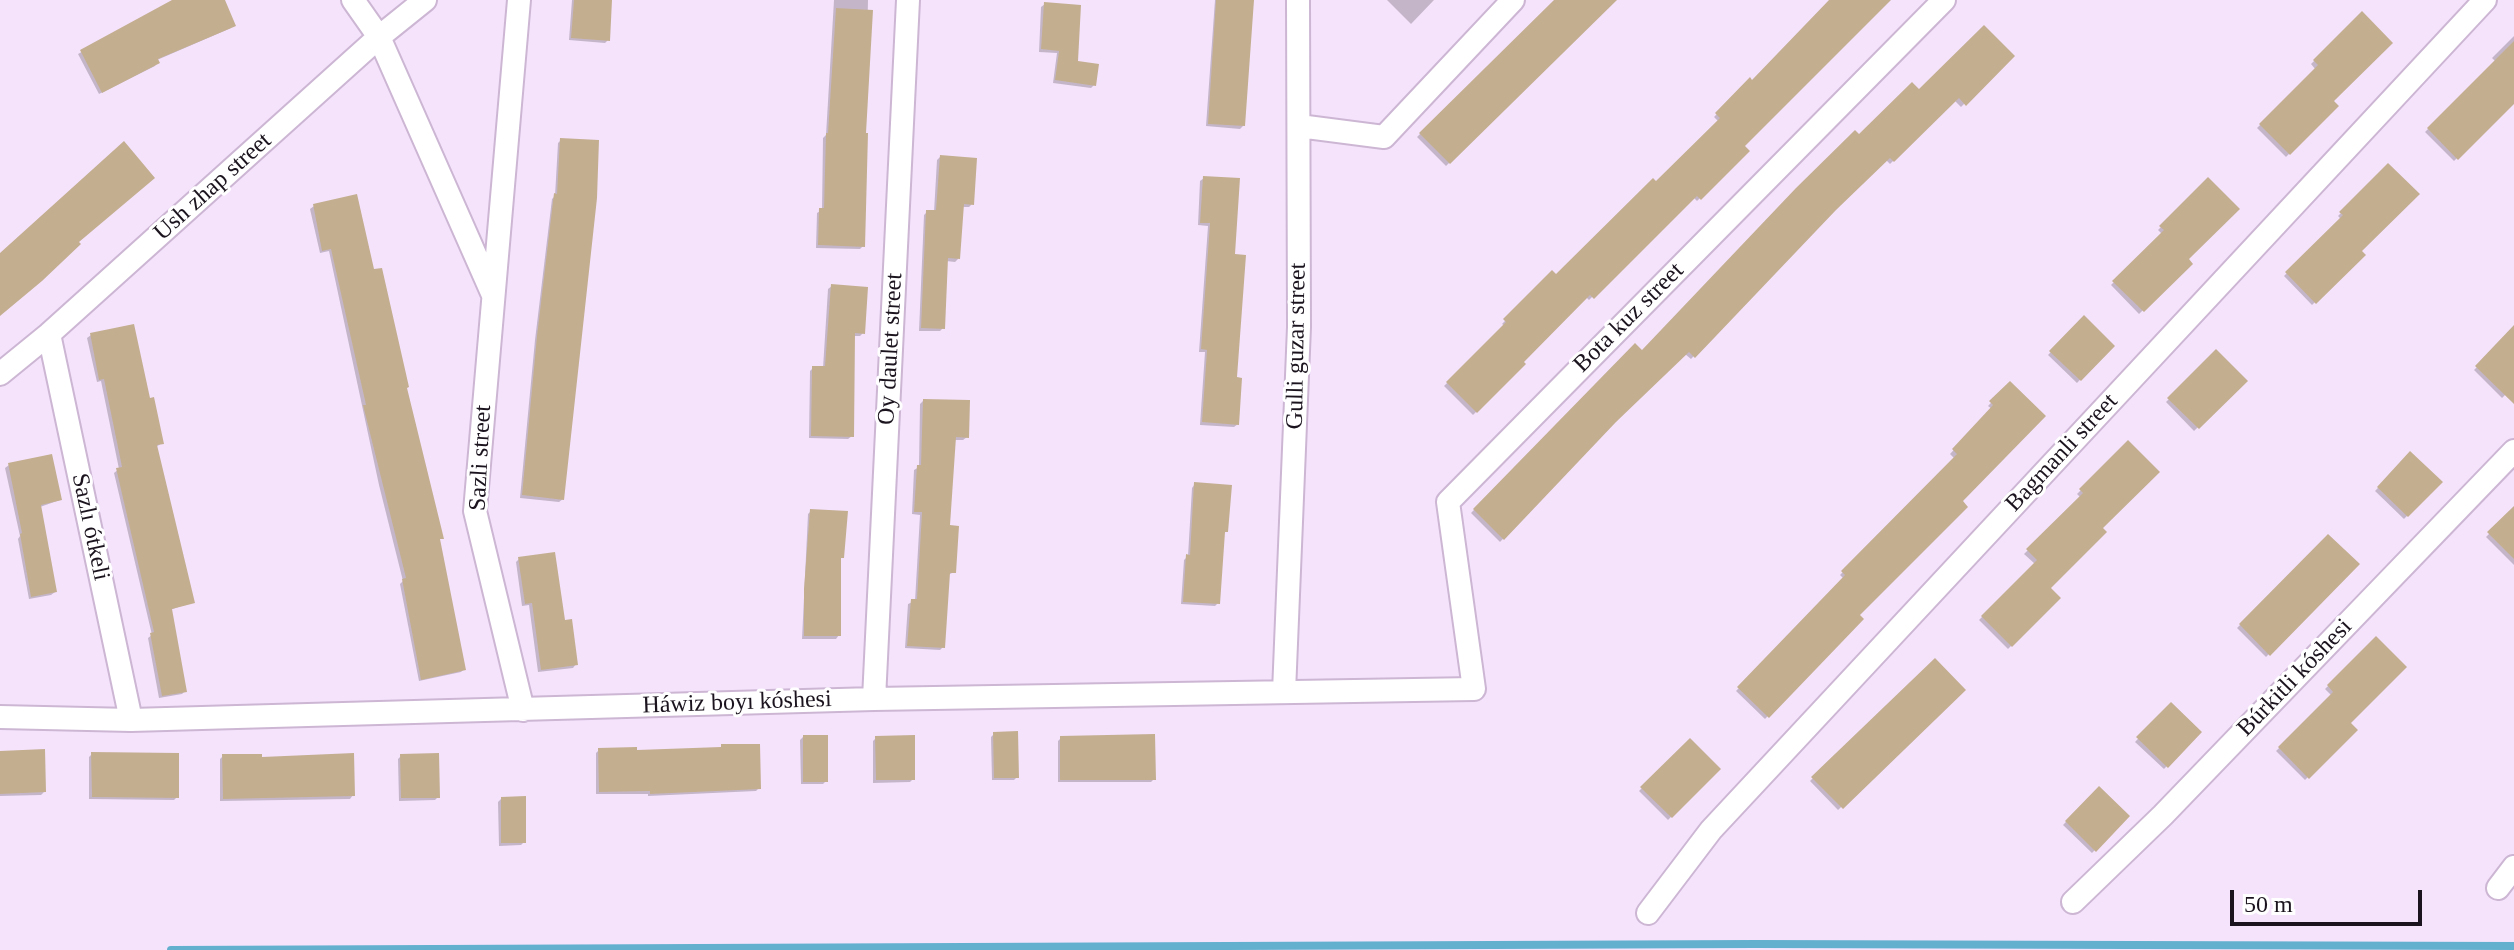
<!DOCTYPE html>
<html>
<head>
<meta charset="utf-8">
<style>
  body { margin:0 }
  #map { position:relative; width:2514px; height:950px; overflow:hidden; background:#f5e3fc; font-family:Georgia,serif }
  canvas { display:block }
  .scale { position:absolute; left:2230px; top:890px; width:192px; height:36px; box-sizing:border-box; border:4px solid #1b141e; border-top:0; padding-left:10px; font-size:24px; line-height:28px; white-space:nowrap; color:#1b141e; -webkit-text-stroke:6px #fff; paint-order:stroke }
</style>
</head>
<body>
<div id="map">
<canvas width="2514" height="950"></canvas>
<div class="scale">50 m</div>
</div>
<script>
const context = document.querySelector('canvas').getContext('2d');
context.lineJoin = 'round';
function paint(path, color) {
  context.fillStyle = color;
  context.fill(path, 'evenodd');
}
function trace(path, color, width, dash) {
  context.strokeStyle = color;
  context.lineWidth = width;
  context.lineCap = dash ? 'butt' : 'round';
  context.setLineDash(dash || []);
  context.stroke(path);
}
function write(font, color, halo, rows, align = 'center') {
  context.font = font + ' Georgia,serif';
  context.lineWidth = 6;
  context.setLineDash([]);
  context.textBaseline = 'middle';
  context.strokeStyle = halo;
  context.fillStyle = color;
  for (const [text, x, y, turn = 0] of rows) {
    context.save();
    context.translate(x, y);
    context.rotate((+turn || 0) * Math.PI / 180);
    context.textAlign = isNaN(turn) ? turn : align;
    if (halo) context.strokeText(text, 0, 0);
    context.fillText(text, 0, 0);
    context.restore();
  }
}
paint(new Path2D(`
  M178,0h45l8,28 -74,32 -2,6 -56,28 -21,-40z
  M572,0h38l-2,40 -3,3 -36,-3z
  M834,0h34l-5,246 -3,3 -44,-1 1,-35 5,-3 1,-72 3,-3z
  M1215,0h37l-9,126 -3,3 -34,-3z
  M1387,0h47l-23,24z
  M1556,0h58l-168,166 -29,-29z
  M1833,0h57l-148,146 5,5 -50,50 -4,-4 -104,103 -3,-3 -65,65 3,2 -51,51 -29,-29 61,-60 -3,-2 50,-51 4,3 163,-154 -5,-5 36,-37 2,2z
  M1045,4l31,59 18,22 -3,3 -38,-5 4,-30 -18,-1 2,-45z
  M2362,14l-30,87 4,5 -50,51 -29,-29 59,-58 -5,-6z
  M2514,36v58l-9,17 -51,50 -29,-29 71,-70 -4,-4z
  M2012,56l-51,51 -7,-7 -64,64 -4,-4 -53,50 -142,149 -6,-5 -72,69 -113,119 -29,-29 164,-167 7,6 217,-215z
  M561,140l2,359 -4,3 -39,-4 15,-158 17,-141 3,-3 3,-53z
  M940,157l32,47 -3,3h-7l-4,52 -3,3 -9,-1 -3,67 -3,3h-21l5,-116 3,-3h7l3,-52z
  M2388,166l-29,86 4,3 -51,50 -28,-29 57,-57 -3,-3z
  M1204,178l29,78 5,168 -4,3 -34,-2 5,-73h-6l9,-126 -10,-1 2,-44z
  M2208,180l-22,79 4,5 -51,50 -28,-29 51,-51 -4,-4z
  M314,206l58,66 33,117 36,149 -3,3 26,128 -3,3 -42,9 -19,-97 3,-3 -24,-96 -50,-234 -9,2 -10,-44z
  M832,286l31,47 -3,3h-7l-1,100 -4,3 -39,-1 1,-67 3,-3h10l5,-79z
  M2084,318l28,28 -35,37 -29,-28z
  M2514,331v55l-12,12 -28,-28z
  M91,335l58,65 13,43 -6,4 36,155 -22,8 15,81 -3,3 -23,4 -11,-60 4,-3 -38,-162 5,-4 -18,-88 -4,1 -10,-44z
  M2216,352l29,29 -51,50 -28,-29z
  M2010,383l-50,118 -103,114 4,4 -96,100 -29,-28 108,-112 -4,-4 115,-116 -5,-5 42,-45 -4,-3z
  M923,401l44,36 -4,3h-9l-6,87 6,45 -6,3 -5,72 -3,3 -35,-2 3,-44 7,-3 5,-86 -8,-1 2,-44 5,-3 1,-63z
  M2128,443l-28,85 -52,60 11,10 -51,51 -29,-29 56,-56 -11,-10 57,-56 -4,-4z
  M2411,454l29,28 -36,37 -29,-28z
  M9,465l51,35 -20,7 15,85 -4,3 -22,4 -11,-60 2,-3 -15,-68z
  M1195,484l31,47 -3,4 -5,68 -3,3 -34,-2 3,-44 4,-4 4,-68z
  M2514,509v56l-28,-28z
  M811,511l31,46 -3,4v74l-3,4h-34l6,-125z
  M2328,537l29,27 -91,93 -29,-29z
  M519,559l44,63 13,42 -3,4 -35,4 -9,-67 -7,1 -6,-44z
  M2376,639l-27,84 6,7 -50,50 -29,-29 56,-55 -7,-7z
  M1963,690l-125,120 -28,-29 51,-50z
  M2171,704l29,28 -36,37 -29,-27z
  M994,734l23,43 -3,3h-22l-1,-43z
  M803,737l23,44 -3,3h-22l-1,-44z
  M876,738l37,41 -3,3 -37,1v-42z
  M1061,738l93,41 -3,3h-93v-41z
  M1690,740l28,29 -50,51 -29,-29z
  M599,750l36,2 124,36 -3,3 -108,5v-2h-52v-41z
  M0,753l44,39 -3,3 -41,1z
  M92,754l85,43 -3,3 -85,-1v-42z
  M223,756l37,3 93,36 -3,4 -130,2v-42z
  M401,756l37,41 -3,3 -36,1 -1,-42z
  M2099,788l29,28 -36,37 -29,-28z
  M501,799l23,43 -3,3 -22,1 -1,-44z`), '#0003');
trace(new Path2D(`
  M171,950l1583,-6 760,2`), '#62b0ce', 8);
paint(new Path2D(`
  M172,0h53l11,26 -78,33 2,4 -58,30 -22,-43z
  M574,0h38l-2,41 -39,-3z
  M1216,0h38l-9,126 -37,-2z
  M1554,0h63l-167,164 -31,-31z
  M1829,0h62l-146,146 5,5 -49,49 -4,-4 -103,103 -4,-4 -66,67 2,2 -49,49 -31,-31 60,-60 -3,-3 49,-49 4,4 97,-96 3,3 64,-63 -5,-5 35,-36 2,3z
  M1044,2l37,3 -3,56 21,3 -3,22 -41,-6 4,-29 -18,-2z
  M836,8l37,2 -7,123h2l-3,114 -47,-2 1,-37h5l2,-75h2z
  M2362,11l31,32 -59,58 5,5 -49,49 -31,-31 59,-59 -5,-5z
  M1984,25l31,31 -49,50 -7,-8 -65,64 -4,-4 -54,52 -141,148 -6,-6 -73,70 -112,118 -31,-31 162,-166 7,7 154,-162 59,-58 4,4 53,-52 7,7z
  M2514,41v63l-56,56 -31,-32z
  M560,138l39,2 -2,58 -33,302 -42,-5 15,-159 17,-143 3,1z
  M124,141l31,37 -76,64 2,2 -39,37 -42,35v-63z
  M940,155l37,3 -3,47 -10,-1 -4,55 -12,-1 -3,71 -24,-1 5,-118h10z
  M2388,163l32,31 -58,57 4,4 -50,49 -31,-32 58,-57 -4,-3z
  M1203,176l37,2 -5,76 11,1 -9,122 5,1 -3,47 -37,-3 5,-72 -6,-1 9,-126h-10z
  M2208,177l32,32 -51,50 4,5 -49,48 -32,-31 52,-51 -5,-4z
  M357,194l17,75 8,-1 27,119 -2,1 37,151h-4l26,131 -45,10 -19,-101 4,-1 -43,-173h3l-35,-156 -9,2 -9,-47z
  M831,284l37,3 -3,47 -10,-1 -1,104 -43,-1 1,-70h13z
  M2084,315l31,31 -34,35 -32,-30z
  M134,324l16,74 4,-1 10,47 -7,1 38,158 -23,6 15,83 -25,4 -12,-63 4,-1 -38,-164 6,-1 -18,-88 -5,1 -9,-47z
  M2514,325v79l-39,-38z
  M2216,349l32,32 -49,48 -32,-31z
  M2010,381l36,35 -83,85 5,6 -108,108 4,4 -95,99 -32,-31 108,-112 -4,-4 116,-117 -5,-5 41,-44 -4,-4z
  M923,399l47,1 -1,38 -13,-1 -6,88 9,1 -3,47h-6l-5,75 -38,-2 4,-47h6l5,-87h-8l3,-47h4z
  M2128,440l32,32 -57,56 4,4 -56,56 10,10 -49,49 -31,-31 56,-56 -11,-11 57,-56 -4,-4z
  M2410,451l33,31 -35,35 -31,-30z
  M52,454l10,46 -21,5 16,87 -26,5 -11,-63 2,-1 -14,-70z
  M1194,482l38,3 -4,47h-3l-5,72 -37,-2 3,-48 4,1z
  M2514,506v53l-27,-27z
  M810,509l38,2 -4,47h-3v78h-37v-47z
  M2328,534l32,30 -90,92 -31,-32z
  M555,552l10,68 7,-1 6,46 -37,5 -9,-67 -7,1 -7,-47z
  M2376,636l31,31 -56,56 7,7 -49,49 -31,-32 55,-55 -6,-7z
  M1935,658l31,32 -123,119 -32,-32z
  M2171,702l31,30 -34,36 -32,-31z
  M1018,731l1,47h-25l-1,-46z
  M1155,734l1,46h-96v-44z
  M803,735h25v47h-25z
  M915,735v45h-39l-1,-44z
  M1690,738l31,31 -49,49 -32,-31z
  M721,744h39l1,45 -111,5v-3l-51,1 -1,-44 39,-1v3l84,-3z
  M45,749l1,43 -46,2v-43z
  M91,752l88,1v45l-87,-1z
  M354,753l1,43 -132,3 -1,-45h40v3z
  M439,753l1,45h-39l-1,-44z
  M2099,786l31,30 -34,36 -31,-31z
  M526,796v47h-25v-46z`), '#c3ae90');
const street = new Path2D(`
  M353,0l26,37 114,258
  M519,0l-44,511 48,199
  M1299,126l85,11 129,-137
  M49,334l82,386
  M0,374l49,-40 330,-297 46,-37
  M1284,692l15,-365 -1,-327
  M874,699l34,-699
  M0,717l131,3 743,-21 600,-10 -26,-187 496,-502
  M2498,888l16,-21
  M2073,902l90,-87 351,-364
  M1648,913l63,-83 774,-830`);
trace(street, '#ccb6d4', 26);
trace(street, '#fff', 22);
write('24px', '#1b141e', '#fff', [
  ["Ush zhap street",213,187,-42],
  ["Bota kuz street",1629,318,-45],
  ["Gulli guzar street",1297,346,-89],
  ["Oy daulet street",891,349,-87],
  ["Bagmanli street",2062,453,-47],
  ["Sazli street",481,458,-87],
  ["Sazlı ótkeli",90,527,78],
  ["Búrkitli kóshesi",2295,678,-46],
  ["Háwiz boyı kóshesi",737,703,-2]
]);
</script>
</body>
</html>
